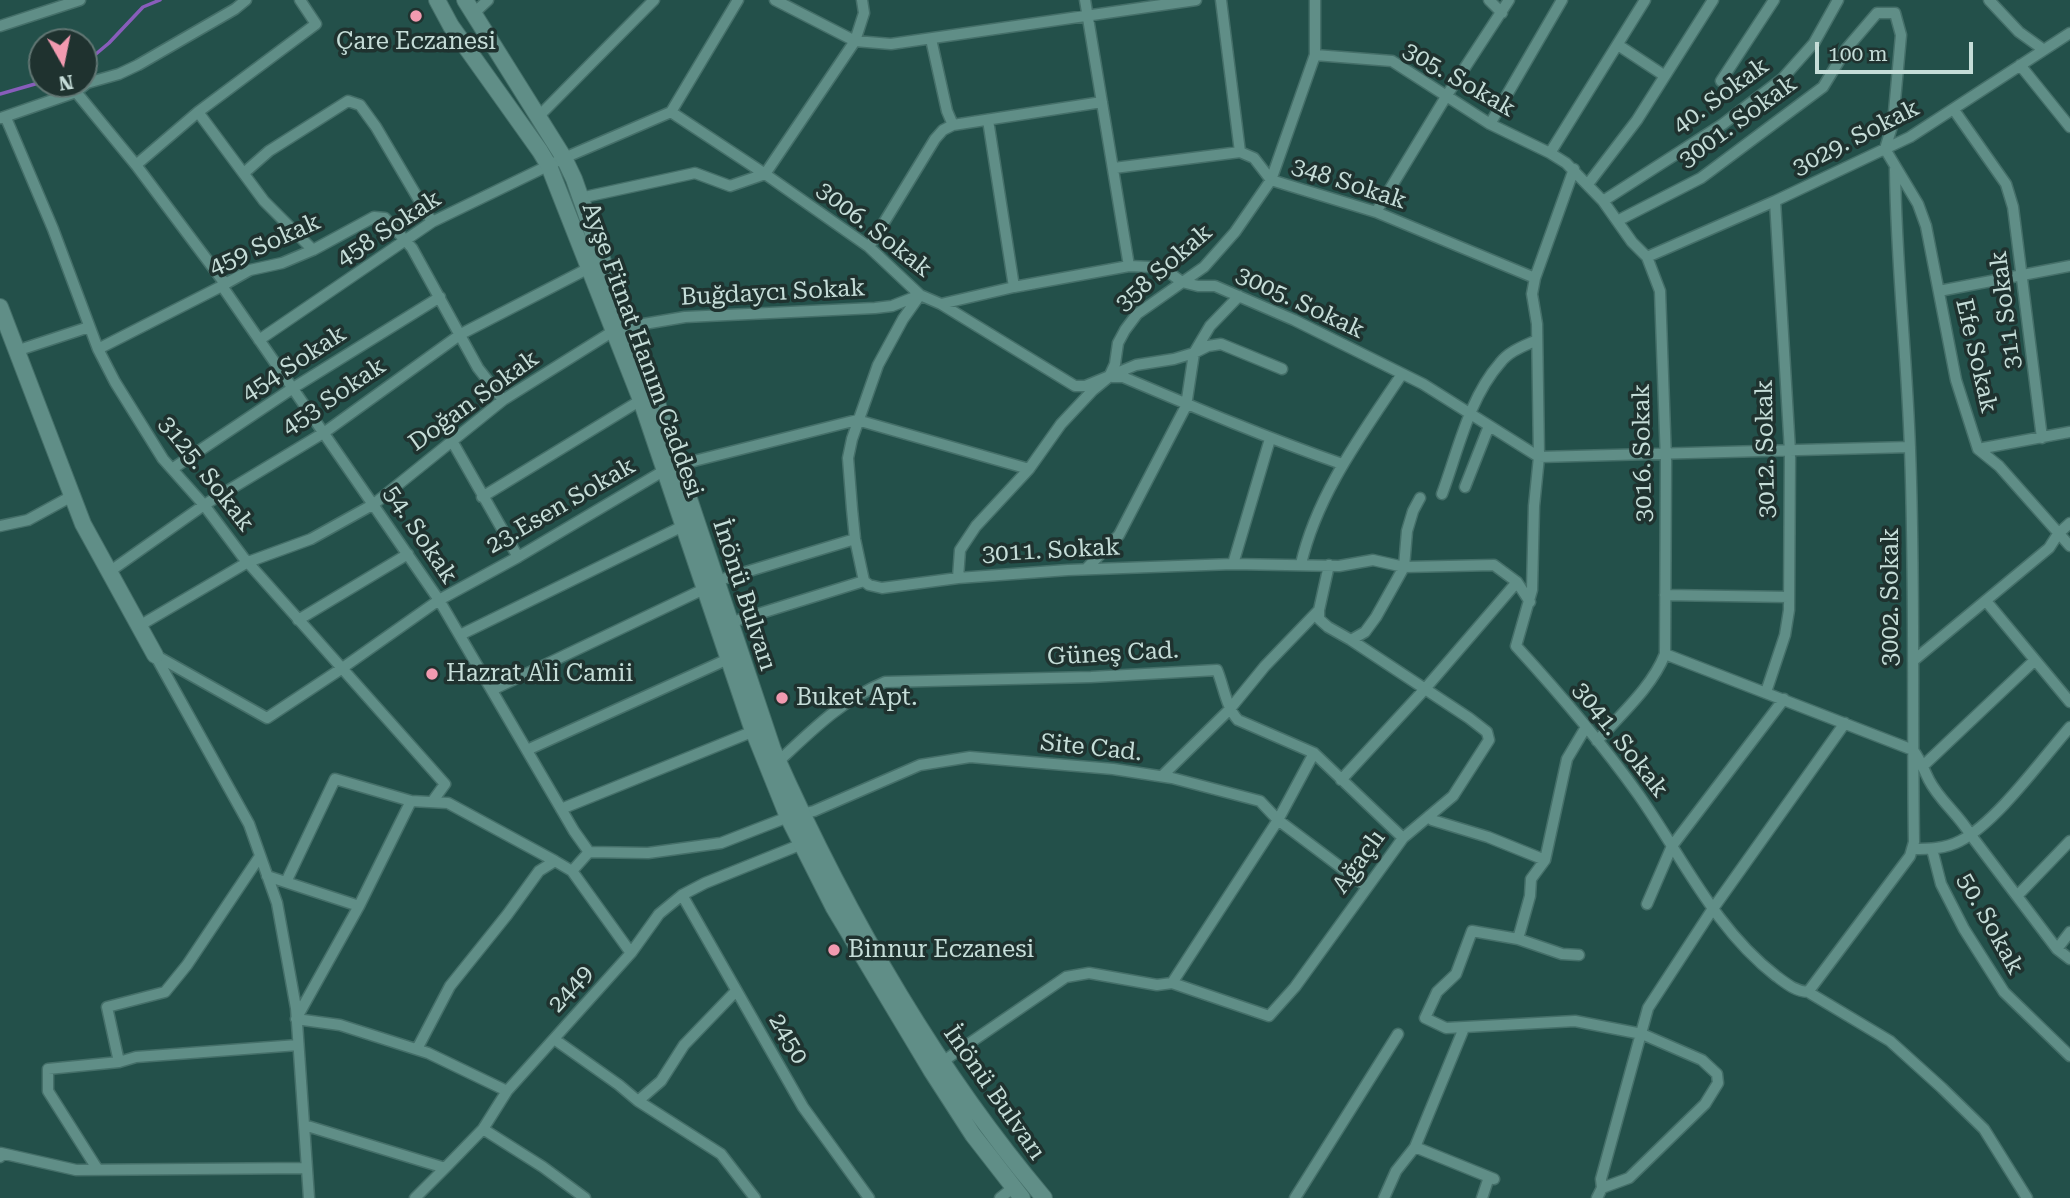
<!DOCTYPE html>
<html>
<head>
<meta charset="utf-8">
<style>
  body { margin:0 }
  #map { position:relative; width:2070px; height:1198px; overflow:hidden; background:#23504a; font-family:"Roboto Serif",serif }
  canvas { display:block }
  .north { position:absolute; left:28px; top:28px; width:70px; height:70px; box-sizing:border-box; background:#1f322f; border:2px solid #617673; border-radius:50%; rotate:171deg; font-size:19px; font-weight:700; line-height:28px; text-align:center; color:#c5ddd8 }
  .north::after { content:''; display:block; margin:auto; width:24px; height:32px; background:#f29ab0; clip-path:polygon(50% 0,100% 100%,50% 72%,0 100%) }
  .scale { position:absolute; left:1815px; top:42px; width:158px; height:32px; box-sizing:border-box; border:4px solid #c5ddd8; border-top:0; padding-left:9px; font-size:21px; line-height:24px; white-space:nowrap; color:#c5ddd8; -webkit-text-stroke:5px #1f322f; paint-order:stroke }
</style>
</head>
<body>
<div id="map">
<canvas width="2070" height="1198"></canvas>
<div class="north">N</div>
<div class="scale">100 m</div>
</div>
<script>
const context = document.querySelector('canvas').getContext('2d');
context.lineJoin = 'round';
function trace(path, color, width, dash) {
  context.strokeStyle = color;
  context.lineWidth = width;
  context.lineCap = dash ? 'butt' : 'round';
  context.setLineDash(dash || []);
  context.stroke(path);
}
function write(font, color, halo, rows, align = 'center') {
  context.font = font + ' "Roboto Serif",serif';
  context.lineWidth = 7;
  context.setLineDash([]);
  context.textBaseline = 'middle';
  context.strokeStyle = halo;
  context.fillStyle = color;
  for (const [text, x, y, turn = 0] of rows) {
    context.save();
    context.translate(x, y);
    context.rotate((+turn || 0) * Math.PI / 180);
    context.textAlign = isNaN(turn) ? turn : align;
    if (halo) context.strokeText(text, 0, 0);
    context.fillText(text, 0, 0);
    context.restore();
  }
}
trace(new Path2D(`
  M84,64l25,-21 34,-36 17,-7
  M0,94l42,-12`), '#885dbb', 3.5);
const street = new Path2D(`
  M775,0l80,41 36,3 305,-44
  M1085,0l44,266
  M1315,0v55l-44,125 105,32 159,66
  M1489,0l13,13
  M1989,0l30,32 25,18
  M473,14l15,-14
  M0,26l80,-26
  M1618,45l47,31
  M1315,55l77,6 98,63 60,29 16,10 37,38 29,41 15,15 13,34 6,170 -1,193c-13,33 -44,60 -68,87
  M2020,65l50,62
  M1721,81l53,-81
  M76,92l60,73 87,116 -1,5 217,314 135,231 15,21 59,1 73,-10 67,-26 26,-6 106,-46 50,-8 143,12 59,9 88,23 18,19 89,67
  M1954,110l52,74 7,23 29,231
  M198,112l66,89 49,49
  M671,112l67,-112
  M538,117l116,-117
  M1,118l75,-26 11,-9 32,-9 19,-9 97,-56 11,-9
  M6,118l47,111 45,120 17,33 48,77 41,46 39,52 202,227 -13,18
  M988,120l26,167
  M1490,124l72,-124
  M953,125l149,-23
  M1550,153l95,-153
  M136,165l62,-53 118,-88 -16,-24
  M1114,168l126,-16
  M1574,169l-39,109 -3,16 5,30 2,133 -5,49 -2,84 -16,56c43,47 85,96 122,148 44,62 76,134 138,182 11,8 19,15 32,16l82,49 52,47 42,41 43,69
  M244,173l25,-22 79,-50 12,4 16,22 56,95
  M1588,184l49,-64 76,-120
  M580,198l115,-25 35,13 35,-12 90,-133 9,-28 -2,-13
  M1603,201l120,-77 59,-45 32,-36 24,-43
  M1376,212l71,-117 62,-95
  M1617,221l84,-43 122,-91 24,-39 30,-35h18l6,22 -8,88 -8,26 33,55 8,22 30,154 22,69 21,17 71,80
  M869,247l66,-108 8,-9 10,-5 -6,-14 -16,-72
  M1647,257l128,-56 135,-64 160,-104
  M1939,291l131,-25
  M920,295l-17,24 -25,46 -26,74 -4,19 4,51 3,30 9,42 5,4 13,3 76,-10 110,-8 165,-6 106,2 34,-6 31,7 90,-2 23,17 13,20
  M941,304l73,-17 115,-21 23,1 19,7 11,8 16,4h17l79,34 129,64 116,73 371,-10
  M626,327l59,-10 190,-9 17,-2 28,-11
  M259,340l173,-118 132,-64 107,-46 94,62 104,73 51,48 21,9 134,82h10l51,-21 38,-6 20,-6 14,-7 13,-2 61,25
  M98,349l120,-61 32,-18 32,-7 31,-13 61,-33 11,1 27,30 66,120 25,32
  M16,351l73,-24
  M1112,377h11c73,31 144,61 219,87
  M452,441l66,116
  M1978,449l92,-17
  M678,465l179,-45 172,49
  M172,469l121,-81 147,-91
  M1465,487l24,-61
  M1442,494c16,-43 27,-96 58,-131 9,-12 24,-17 37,-23
  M482,497l159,-97
  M0,526l28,-6 44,-24
  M1233,564l37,-125
  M1301,564c16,-70 61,-130 101,-190
  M1086,569l33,-34 67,-129 8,-53 16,-27 29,-30
  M109,572l95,-67 121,-73 136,-98 128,-66
  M958,578l2,-28 16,-24 53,-57 32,-45 31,-33 17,-14 6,-13 3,-21 7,-13 12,-16 67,-47 31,-35 36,-52 -17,-22 -14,-6 -19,-152
  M716,581l139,-42
  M1665,595l124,2
  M1986,601l84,101
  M298,620l110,-66
  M729,623l135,-42
  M139,626l109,-64 63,-23 63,-35 129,-104 112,-70
  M460,635l223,-109
  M1351,640l14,-8 11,-15 28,-50 3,-36 6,-20 7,-13
  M1665,654l248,96c8,11 10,18 16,30 10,20 30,35 41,54l87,115 13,10
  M155,655l112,63 74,-49 98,-69 79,-43 147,-87
  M155,655l94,169 28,79 19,105 13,190
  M1913,661l136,-113 9,-14 12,-11
  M492,690l212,-101
  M1766,692l19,-57 4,-25 1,-159 -15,-250
  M527,750l201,-91
  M778,762c34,-32 64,-62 107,-80l206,-5 126,-7c7,17 9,37 21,50l76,33 89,85
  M1924,765l111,-105
  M1162,776l67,-66 36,-44 54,-56 10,-45
  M1341,780l83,-90 93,-108
  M411,801l-52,105 -63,113 44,6 88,28 79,38
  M561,809l193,-78
  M1429,816l3,4 56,17 57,23
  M1912,849c16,0 33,0 48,-8 36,-18 82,-82 110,-114
  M1932,849l9,35 23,45 40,63 66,64
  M572,871l17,-19
  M267,876l92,30
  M286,882l49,-103 76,22 37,2 107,58 17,10 59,82
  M682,895l121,212 66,91
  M2017,896l53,-55
  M1647,904l25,-58 112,-147
  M1518,939l12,-43 1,-17 14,-19 22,-101 19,-32
  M2057,949l13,-17
  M1579,955l-17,-1 -44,-15 -46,-8 -16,43 -19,18 -12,26 21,10 129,-7 67,13 60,26 15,14 1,9 -13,21 -76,74 -27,10
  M1172,983l106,-163 36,-67
  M1808,992l102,-136 4,-14c-2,-131 1,-262 -4,-392 -3,-94 -14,-187 -15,-281
  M554,1039l65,46 19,16 83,53 34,44
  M417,1049l33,-63 57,-71 32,-44 16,-10
  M119,1062l-12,-55 58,-15 22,-27 73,-109
  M942,1062l124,-85 23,-4 68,12 15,-2 97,33 26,-29 108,-149 50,-42 36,-56 -2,-8 -18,-14 -118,-78 -23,-13 -9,-8v-9
  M638,1101l23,-20 23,-36 52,-54
  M304,1125l141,43 38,-39
  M1415,1147l79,32
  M0,1157l1,-4 75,17 231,-2
  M98,1170l-50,-79v-22l71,-7 17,-5 162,-12
  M415,1198l30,-30
  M585,1198l-42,-31 -60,-38 24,-38 124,-138 28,-39 23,-19 23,-12 102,-41
  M1000,1198l14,-11
  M1295,1198l103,-164
  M1384,1198l12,-27 19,-24 49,-119
  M1482,1198l7,-21
  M1597,1198l5,-10 -1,-9 47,-171 64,-98 133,-187`);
const secondary = new Path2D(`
  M437,0l14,26 89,125 9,15 92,234 110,325 37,92 46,91 97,162 42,65 49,63
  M465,0l99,158 10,21 52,148 18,37 129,386c71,160 158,314 271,448
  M0,307l83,217 72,131`);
trace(street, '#456f69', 13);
trace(secondary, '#456f69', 18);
trace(street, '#608e87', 10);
trace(secondary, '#608e87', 16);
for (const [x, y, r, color] of [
  [416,16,7,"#f29ab0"],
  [432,674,7,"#f29ab0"],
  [782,698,7,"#f29ab0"],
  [834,950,7,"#f29ab0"]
]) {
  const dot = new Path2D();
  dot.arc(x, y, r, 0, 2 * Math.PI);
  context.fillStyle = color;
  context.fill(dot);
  trace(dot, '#1f322f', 2.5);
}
write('24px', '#c5ddd8', '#1f322f', [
  ["Çare Eczanesi",416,42,"center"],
  ["Hazrat Ali Camii",446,674],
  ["Buket Apt.",796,698],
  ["Binnur Eczanesi",848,950]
], 'left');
write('24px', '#c5ddd8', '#1f322f', [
  ["305. Sokak",1459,80,30],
  ["40. Sokak",1721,96,-36],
  ["3001. Sokak",1738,122,-36],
  ["3029. Sokak",1856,138,-27],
  ["348 Sokak",1349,184,18],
  ["458 Sokak",389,229,-33],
  ["3006. Sokak",874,230,38],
  ["459 Sokak",265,245,-24],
  ["358 Sokak",1164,268,-41],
  ["Buğdaycı Sokak",773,293,-3],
  ["3005. Sokak",1300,303,25],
  ["311 Sokak",2006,310,-97],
  ["Ayşe Fitnat Hanım Caddesi",642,350,70],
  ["Efe Sokak",1976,356,77],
  ["454 Sokak",294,364,-33],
  ["453 Sokak",334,397,-34],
  ["Doğan Sokak",474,401,-36],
  ["3012. Sokak",1766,449,-91],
  ["3016. Sokak",1643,453,-91],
  ["3125. Sokak",206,474,52],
  ["23.Esen Sokak",561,506,-30],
  ["54. Sokak",420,535,56],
  ["3011. Sokak",1051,551,-3],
  ["İnönü Bulvarı",744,595,72],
  ["3002. Sokak",1891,597,-90],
  ["Güneş Cad.",1113,654,-3],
  ["3041. Sokak",1620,740,52],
  ["Site Cad.",1091,748,6],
  ["Ağaçlı",1359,862,-54],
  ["50. Sokak",1990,924,61],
  ["2449",571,989,-48],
  ["2450",788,1039,60],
  ["İnönü Bulvarı",994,1093,55]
]);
</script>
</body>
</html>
